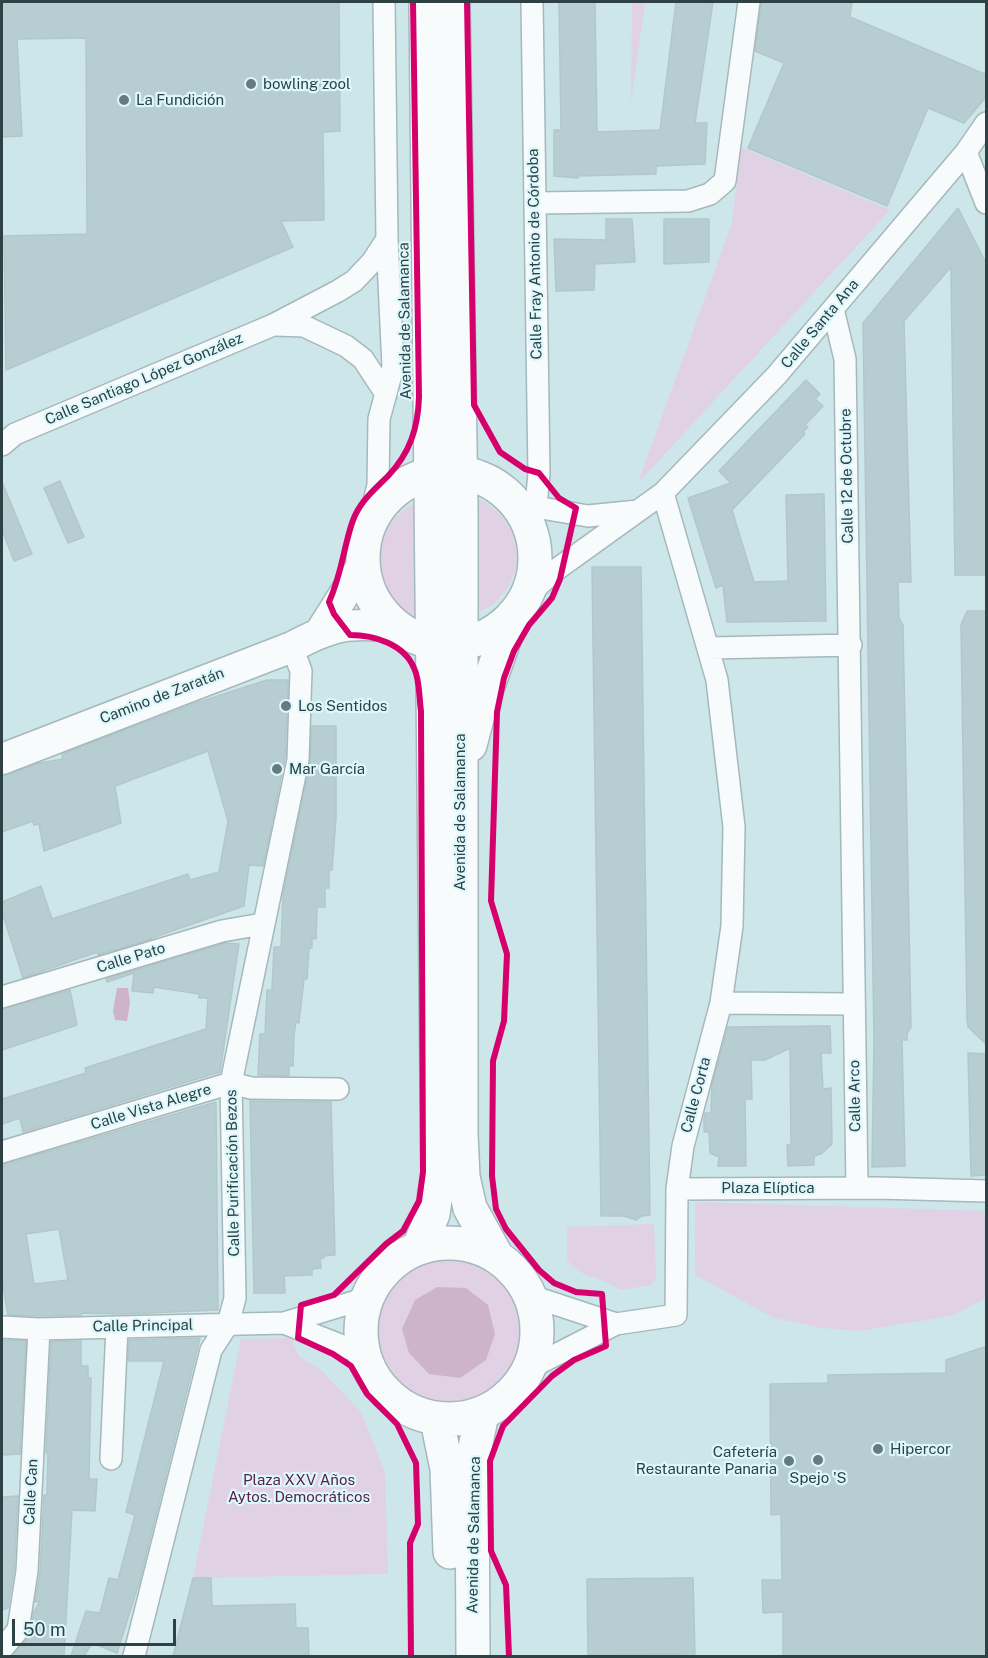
<!DOCTYPE html>
<html>
<head>
<meta charset="utf-8">
<style>
  body { margin:0 }
  #map { position:relative; width:988px; height:1658px; overflow:hidden; background:#cde6ea; font-family:"Public Sans",sans-serif }
  canvas { display:block }
  .frame { position:absolute; inset:0; border:3px solid #2e4144; pointer-events:none }
  .scale { position:absolute; left:12px; top:1619px; width:164px; height:27px; box-sizing:border-box; border:3px solid #2e4144; border-top:0; padding-left:8px; font-size:18px; line-height:21px; white-space:nowrap; color:#2e4144; -webkit-text-stroke:4px #ddf8fd; paint-order:stroke }
</style>
</head>
<body>
<div id="map">
<canvas width="988" height="1658"></canvas>
<div class="frame"></div>
<div class="scale">50 m</div>
</div>
<script>
const context = document.querySelector('canvas').getContext('2d');
context.lineJoin = 'round';
function paint(path, color) {
  context.fillStyle = color;
  context.fill(path, 'evenodd');
}
function trace(path, color, width, dash) {
  context.strokeStyle = color;
  context.lineWidth = width;
  context.lineCap = dash ? 'butt' : 'round';
  context.setLineDash(dash || []);
  context.stroke(path);
}
function write(font, color, halo, rows, align = 'center') {
  context.font = font + ' "Public Sans",sans-serif';
  context.lineWidth = 4.5;
  context.setLineDash([]);
  context.textBaseline = 'middle';
  context.strokeStyle = halo;
  context.fillStyle = color;
  for (const [text, x, y, turn = 0] of rows) {
    context.save();
    context.translate(x, y);
    context.rotate((+turn || 0) * Math.PI / 180);
    context.textAlign = isNaN(turn) ? turn : align;
    if (halo) context.strokeText(text, 0, 0);
    context.fillText(text, 0, 0);
    context.restore();
  }
}
paint(new Path2D(`
  M632,2h13l-14,101z
  M741,147l149,63 -252,273 94,-260z
  M475,497c11,6 21,12 29,22 27,35 9,81 -29,95z
  M420,500v118c-38,-15 -55,-61 -29,-95 8,-10 18,-17 29,-23z
  M695,1202l291,9v87l-35,18 -92,15 -37,-3 -48,-10 -79,-43z
  M654,1224l2,54 -5,7 -31,5c-18,-14 -41,-11 -53,-31v-32z
  M377 1329a73 73 0 1 1 146 0a73 73 0 1 1-146 0Z
  M292,1338l6,18 22,13 41,43 24,60 3,102 -195,4 48,-239z`), '#e0d1e4');
paint(new Path2D(`
  M117,988h11l2,15 -3,18 -12,-1 -2,-9z
  M437,1287l29,1 22,17 7,29 -9,26 -26,18 -31,-4 -20,-21 -7,-24 13,-29z`), '#ceb4cb');
const building = new Path2D(`
  M2,2h337l1,129 -17,1 1,88 -43,1 12,26 -287,123 -2,-134 83,-2 -1,-196 -69,1 5,97 -20,1z
  M559,2h36l2,130 63,-2 16,-128h37l-18,121h12l-2,41 -49,2v8l-78,2v2l-24,-2v-46h7z
  M761,2h91l-2,15 137,58v21l-23,27 -36,-15 -41,98 -139,-58 36,-85 -29,-12z
  M958,208l29,57v310h-32l-4,-308 -47,54 7,261h-13l1,36 4,7 8,402 -4,7v6h-5l3,126 -33,1 2,-126 -11,-718z
  M606,219h26l3,43 -40,2 -1,26 -38,1 -2,-52 52,1z
  M664,219h45v43l-45,2z
  M806,380l14,14 -5,5 8,7 -18,19 3,2 -5,5 2,2 -73,76 22,72 34,-1 -2,-86 38,-1 2,127 -99,1 -4,-37 -7,3 -28,-90 43,-15 -12,-12z
  M60,481l24,56 -16,6 -24,-55z
  M2,482l30,72 -18,7 -12,-31z
  M592,567h49l9,648 -8,1 -6,4 -12,-4h-23z
  M967,611h20v434l-19,-18 -1,-8 -6,-394z
  M267,680h21l-3,78 -22,108 -14,-1 -5,41 -95,33h3l-54,16 -1,-3 -74,26 -21,-66v-10l39,-16 11,33 136,-45 2,6 29,-8 9,-51 -20,-70 -93,35 6,37 -77,28 -5,-27 -5,1 -1,-4 -31,11v-56l38,-13 23,-4 -1,-5 134,-51z
  M312,726h24v92l-4,52h-3v18h-4v19h-8l-1,32 -4,-1v10h-3l-2,31h-3l-5,44 -3,-1 -2,13 -1,31h-4v10l-31,-1 2,-41h5l2,-44h5l2,-43h7l2,-51 27,-133z
  M225,943l14,1 -19,128 -197,60 -3,-14 -18,6v-25l84,-26 -1,-5 121,-39 2,-31h-9v-4l-45,-7 -1,6 -21,-2 2,-18 -27,9 -1,-3z
  M70,990l7,35 -75,25v-41z
  M830,1026l1,27h-10l2,36 8,-1 1,56 -11,10 -7,2v9l-26,1 -1,-21h4l-1,-97 -25,12h-14l1,39h-7l1,67h-28l1,-9 -9,-4 -1,-21h-5v-14l1,-5h6l1,-28 16,-58z
  M968,1053l19,1v121l-16,1z
  M250,1101l81,1 4,153 -12,1 1,2h-4l1,10 -9,1v6l-28,1 1,17h-31z
  M216,1102l2,208 -93,4 -43,-1v2l-43,1 -31,-1 -6,-35v-115zM59,1229l9,51 -34,4 -8,-50z
  M200,1338l-61,245 -22,70 -25,-10 -8,13h-13l15,-45 14,2 9,-35 9,2 17,-65 -9,-3 38,-151h-36l1,-21z
  M2,1340l24,1 -6,113 -18,1z
  M51,1341h30v25h7v12h3l-2,101h8l-2,32 -23,-1 -8,146h-52l16,-18 6,-26 6,-11 -5,1 5,-30 4,-77h3l1,-42h-2z
  M987,1346v310h-204v-44l-20,1 -1,-33h20l-1,-66 -10,1 -1,-131 58,-1v-8l118,-2v-13z
  M18,1496l-4,74 -6,38 -6,2v-113z
  M193,1578h18l1,28 83,-2 1,24h12l1,28h-136z
  M693,1578l2,76 -107,1 -1,-76z`);
paint(building, '#b6ced2');
trace(building, '#b3c7ca', 1.5);
const street = new Path2D(`
  M532,2l7,471 -3,34
  M966,152l20,51
  M535,203l153,-2 22,-7 15,-13 24,-179
  M833,309l12,50 12,829
  M276,325l28,1 42,20 17,13 23,35
  M2,445l13,-11 258,-109 65,-34 16,-10 18,-19 15,-23
  M518,504l70,12 50,-5
  M368,526l10,-41 1,-66 14,-52 -6,-128 -3,-237
  M526,597l27,-25 110,-79 113,-117 190,-224 20,-29
  M710,648l141,-3
  M2,997l220,-66 40,-7
  M721,1003l132,1
  M2,1152l229,-69 20,5 87,1
  M677,1189l201,-1 108,3
  M531,1296l85,28
  M284,1323l79,31
  M2,1327l37,2 245,-6 83,-25
  M530,1368l86,-44 60,-9 1,-126 6,-43 38,-143 11,-77 2,-99 -17,-147 -54,-187
  M111,1459l6,-132
  M2,1649l16,-19 9,-59 12,-242
  M134,1656l77,-306 17,-26 7,-26 -4,-215 67,-323 3,-89 -9,-24`);
const secondary = new Path2D(`
  M321,631l41,-65
  M2,759l290,-112c40,-22 58,-25 104,-20`);
const highway = new Path2D(`
  M453,2l8,505v627l2,43 7,31 26,47
  M363 558a86 86 0 1 1 172 0a86 86 0 1 1-172 0Z
  M470,745l9,-34 34,-96
  M361 1331a88 88 0 1 1 176 0a88 88 0 1 1-176 0Z
  M419,1247l14,-33 5,-35 -12,-1177
  M437,1420l10,49 3,83
  M473,1656l-1,-194 10,-48`);
trace(street, '#a5b8bc', 24);
trace(secondary, '#a5b8bc', 33);
trace(highway, '#a5b8bc', 36);
trace(street, '#f8fbfc', 21);
trace(secondary, '#f8fbfc', 30);
trace(highway, '#f8fbfc', 33);
trace(new Path2D(`
  M467,2l7,403 26,47 25,17 14,4 20,25 17,10 -16,71 -8,19 -23,27 -15,26 -10,27 -7,34 -6,189 16,53 -3,67 -11,40 -1,115 4,33 10,20 33,41 15,13 22,9 26,2 4,52 -32,14 -22,16 -49,50 -13,35 1,90 15,34 3,71
  M411,1656l-1,-113 8,-19 -2,-61 -19,-39 -30,-30 -16,-28 -18,-12 -35,-16 3,-33 33,-10 52,-51 17,-13 16,-30 4,-29 -2,-461c-2,-13 -1,-31 -7,-43 -10,-24 -40,-33 -64,-33l-16,-21 -5,-12c13,-29 14,-52 23,-79 7,-21 21,-32 36,-47 22,-23 30,-48 31,-79l-6,-395`), '#d6006c', 6);
for (const [x, y, r, color] of [
  [251,84,6,"#667b7e"],
  [124,100,6,"#667b7e"],
  [286,706,6,"#667b7e"],
  [277,769,6,"#667b7e"],
  [878,1449,6,"#667b7e"],
  [818,1460,6,"#667b7e"],
  [789,1461,6,"#667b7e"]
]) {
  const dot = new Path2D();
  dot.arc(x, y, r, 0, 2 * Math.PI);
  context.fillStyle = color;
  context.fill(dot);
  trace(dot, '#ddf8fd', 2);
}
write('15px', '#2e4144', '#ddf8fd', [
  ["bowling zool",263,84],
  ["La Fundición",136,100],
  ["Los Sentidos",298,706],
  ["Mar García",289,769],
  ["Hipercor",890,1449],
  ["Cafetería",777,1452,"right"],
  ["Restaurante Panaria",777,1469,"right"],
  ["Spejo 'S",818,1478,"center"]
], 'left');
write('15px', '#2e4144', '#ddf8fd', [
  ["Calle Fray Antonio de Córdoba",535,254,-91],
  ["Avenida de Salamanca",405,321,-91],
  ["Calle Santa Ana",820,324,-50],
  ["Calle Santiago López González",144,379,-23],
  ["Calle 12 de Octubre",847,476,-91],
  ["Camino de Zaratán",162,696,-21],
  ["Avenida de Salamanca",460,812,-90],
  ["Calle Pato",131,958,-17],
  ["Calle Corta",696,1095,-75],
  ["Calle Arco",855,1096,-91],
  ["Calle Vista Alegre",151,1107,-17],
  ["Calle Purificación Bezos",233,1173,-91],
  ["Plaza Elíptica",768,1188],
  ["Calle Principal",143,1326,-1],
  ["Calle Can",31,1492,-87],
  ["Avenida de Salamanca",474,1535,-89]
]);
write('15px', '#5a214b', '#ddf8fd', [
  ["Plaza XXV Años",299,1480],
  ["Aytos. Democráticos",299,1497]
]);
</script>
</body>
</html>
